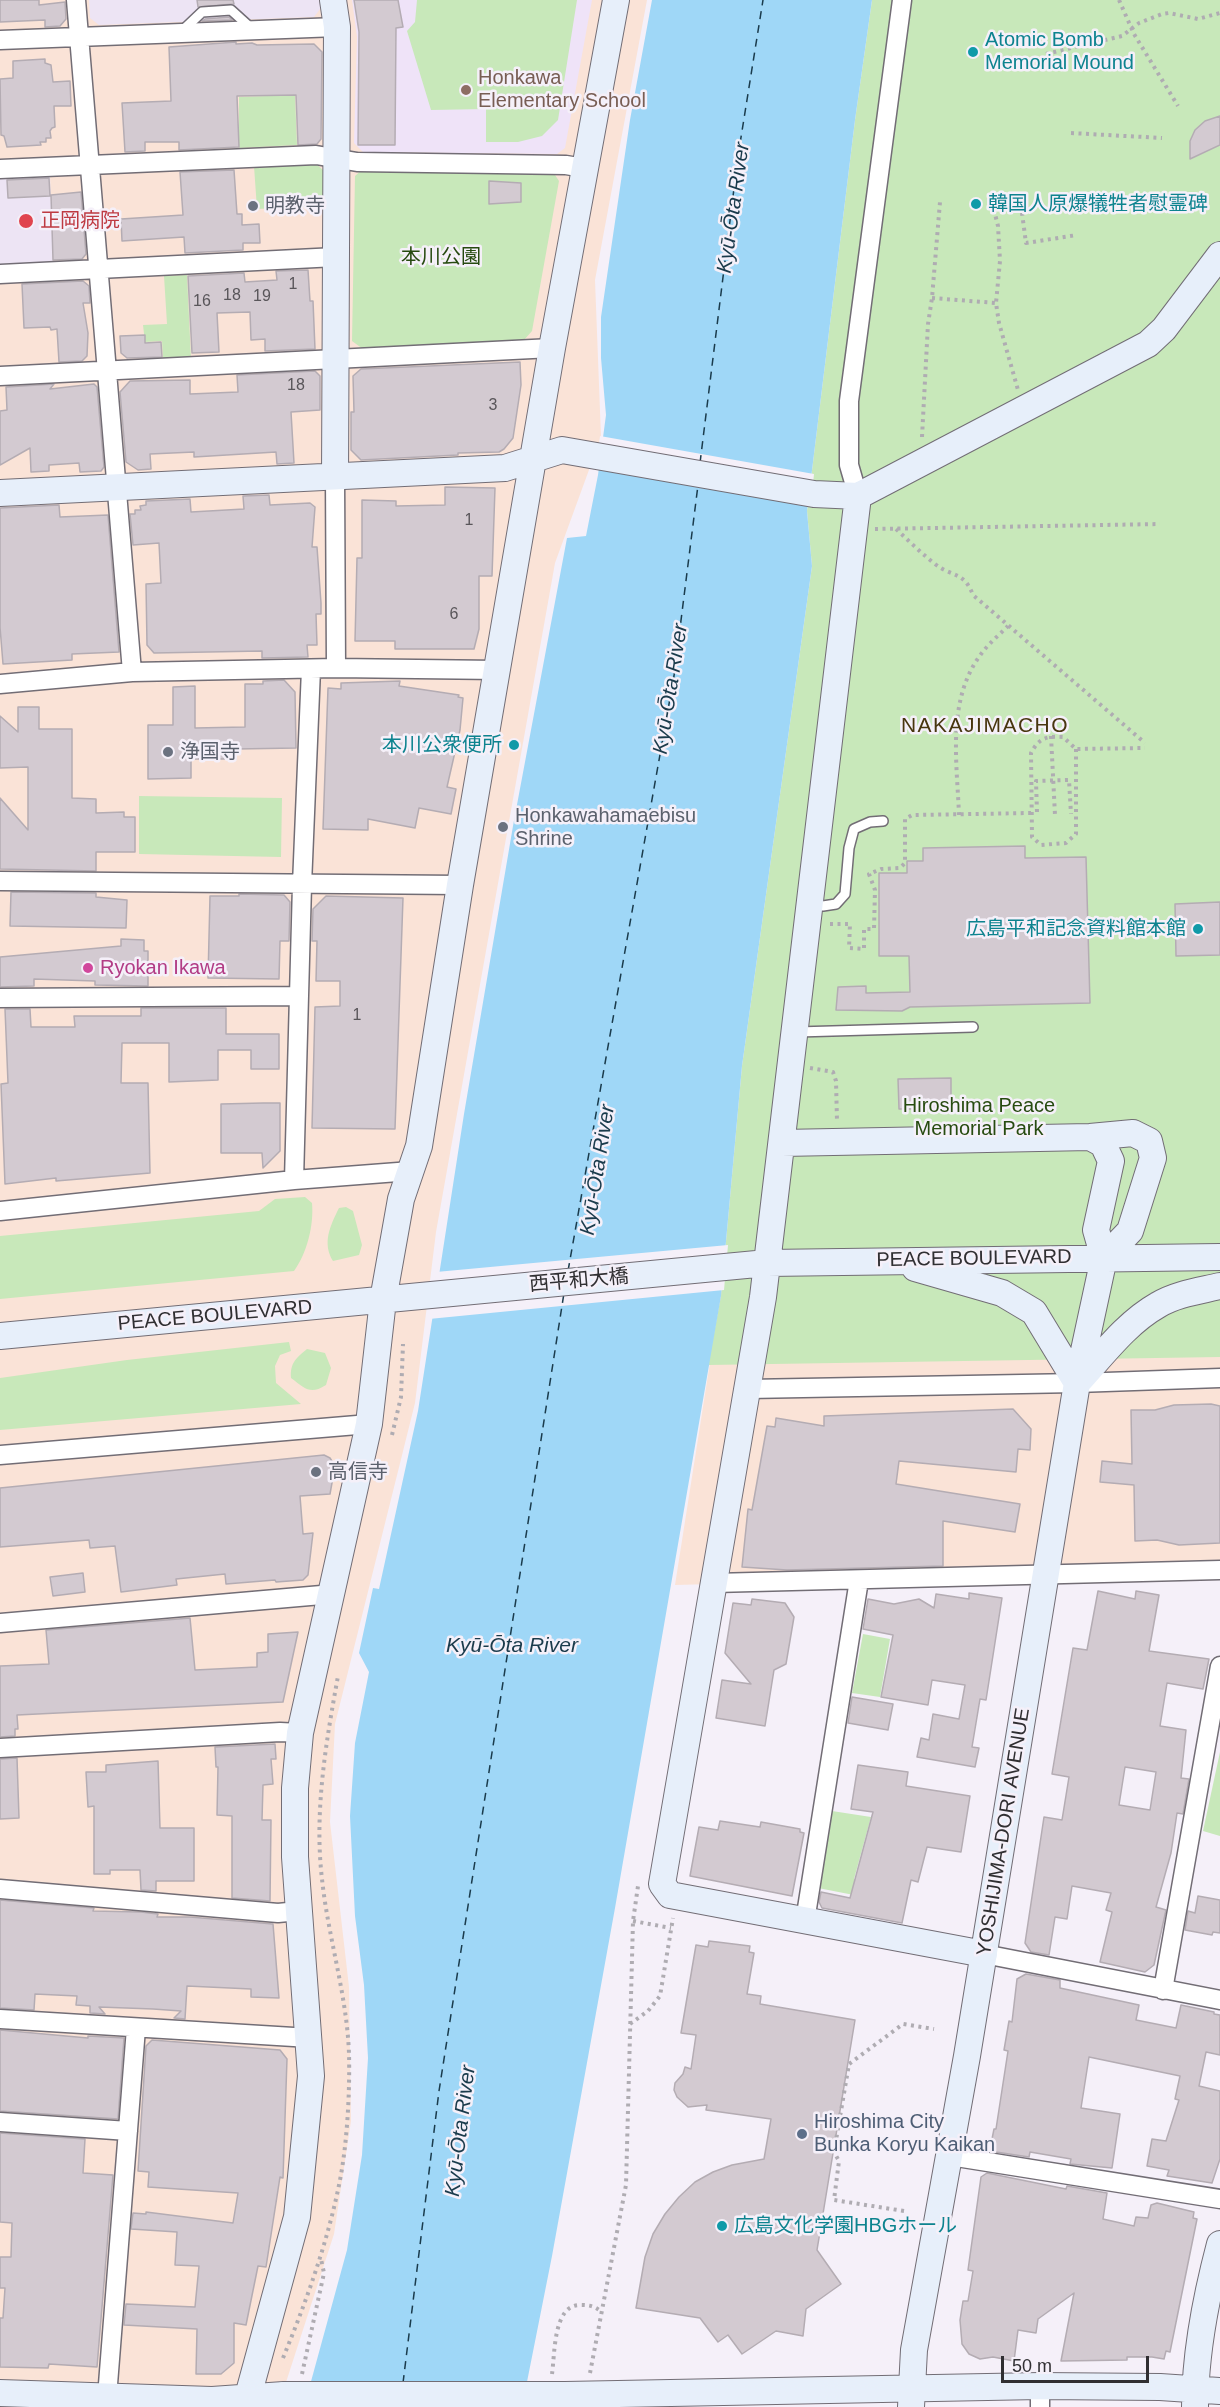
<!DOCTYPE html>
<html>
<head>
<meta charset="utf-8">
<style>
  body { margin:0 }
  #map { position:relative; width:1220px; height:2407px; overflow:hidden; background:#f5f0f9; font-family:Arial,sans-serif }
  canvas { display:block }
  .scale { position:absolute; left:1001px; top:2356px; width:148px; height:27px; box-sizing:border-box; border:3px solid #302f32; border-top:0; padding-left:8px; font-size:18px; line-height:21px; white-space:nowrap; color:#302f32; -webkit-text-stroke:4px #f5f0f9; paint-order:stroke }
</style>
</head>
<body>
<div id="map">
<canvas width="1220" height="2407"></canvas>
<div class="scale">50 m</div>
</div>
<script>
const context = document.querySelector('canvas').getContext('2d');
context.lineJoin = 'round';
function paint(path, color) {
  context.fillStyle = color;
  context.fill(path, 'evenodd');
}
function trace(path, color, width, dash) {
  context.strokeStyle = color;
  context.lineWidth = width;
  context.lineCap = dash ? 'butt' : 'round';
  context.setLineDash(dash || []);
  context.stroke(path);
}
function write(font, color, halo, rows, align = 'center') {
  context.font = font + ' Arial,"Noto Sans JP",sans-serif';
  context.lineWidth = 5;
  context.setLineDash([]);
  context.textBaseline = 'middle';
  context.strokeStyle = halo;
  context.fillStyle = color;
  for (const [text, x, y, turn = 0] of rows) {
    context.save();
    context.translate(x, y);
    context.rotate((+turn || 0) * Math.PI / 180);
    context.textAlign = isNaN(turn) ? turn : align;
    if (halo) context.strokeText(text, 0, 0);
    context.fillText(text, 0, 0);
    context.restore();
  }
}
paint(new Path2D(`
  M0,0h647l-52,280 6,157 -46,126 -119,669 -21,171 -80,321 -5,98 19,165 2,134 -17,113 -56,173h-278z
  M1220,1253v318l-545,14 50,-318z`), '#fae3d7');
paint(new Path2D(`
  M89,0h233l1,5 -9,12 -215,8 -9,-7z
  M50,175l3,90 -53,3v-90z`), '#ede4f4');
paint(new Path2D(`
  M352,0h240l-27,148 -8,6 -194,-2 -9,-9 3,-106z`), '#efe3f8');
paint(new Path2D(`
  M417,0h160l-19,120 -16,16 -24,6h-32v-33l-55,1 -24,-79 8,-9z
  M872,0h348v1357l-512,8 13,-69 21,-230 70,-500 -5,-55 48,-391z
  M295,95l2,50 -58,3v-51z
  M315,163l8,7v34l-6,2 -60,3 -3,-43z
  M364,168l189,4 6,9 -27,150 -8,9 -161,9 -11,-8 3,-165z
  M187,275l4,84 -28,1 -1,-19 -17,1 -2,-17 24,-1 -3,-48z
  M139,796l143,2 -1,59 -142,-3z
  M305,1197l7,6c2,22 -5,50 -18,68l-294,28v-63l259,-25 16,-12z
  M346,1207l7,4 9,34 -3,10 -26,6c-11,-18 -3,-35 6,-53z
  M289,1342l2,9 -11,4 -5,11 1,17 25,21 -301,26v-52l127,-18z
  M307,1349l18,4 6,15 -5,17c-16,10 -20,4 -35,-7 -1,-15 5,-20 16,-29z
  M863,1634l27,5 -10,58 -28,-4z
  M1220,1752v84l-17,-5z
  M832,1811l39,6 -17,62 53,15 -2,11 -87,-17z`), '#c8e8ba');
paint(new Path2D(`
  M652,0h220l-17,120 -48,391 5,55 -70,500 -21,230 -106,612 -63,348 -30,151h-218l43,-157 15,-95 6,-97 -4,-73 -9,-69 -5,-100 5,-73 14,-71 -10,-19 14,-65 6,1 39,-178 46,-297 49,-288 54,-288 19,-2 12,-61 8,-60 -5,-57v-41l29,-197z`), '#9fd7f7');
paint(new Path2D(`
  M600,436l214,38 -3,30 -215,-38z
  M728,1245l-4,45 -295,29 7,-47z`), '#f5f0f9');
trace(new Path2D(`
  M700,463l38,-307 25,-156
  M568,1271l106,-595 24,-191
  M403,2383l36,-292 125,-798`), '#1a3b4c', 1.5, [8, 6]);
const building = new Path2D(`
  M0,0h39v5l26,-3 1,17 -6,7 -15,1v-7l-45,2z
  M197,0h36l1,4 -36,3z
  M354,0h44l5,27 -7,1 -1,117h-37l1,-113z
  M229,17l3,3 -30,1 3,-2z
  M236,42v2l16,-1 5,2 57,-1 8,8 -1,87 -4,5 -19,1 -2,-50 -59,1 2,51 -60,3v-8h-34v9l-20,1 -3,-49 49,-2 -2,-54z
  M45,59v4l6,2 2,17 17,-1 1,25h-17l1,21 -3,1 -2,3 1,7h-5v4h-6l1,3 -34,2 -3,-11 -3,-1 -1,-56 13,-1v-17z
  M1220,116v29l-30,14v-18l5,-11 10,-9z
  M234,170l3,44h5v11l17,-1 1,19h-17v7l-58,3 -1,-16 -62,4 -1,-22 62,-4 -3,-43z
  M49,178l1,18 -42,2 -1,-18z
  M489,181l32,2v19l-32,2z
  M81,192l5,62 -4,5 -29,1 -2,-65z
  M308,270l2,31h3l2,48 -50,2v-12l-14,1 -1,-28 -33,1 2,39 -27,1 -4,-77 56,-3 1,9 32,-2 -1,-9z
  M83,281l6,5 1,17h-7l5,30 -1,23 -5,5 -23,1 -2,-33 -6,1 -1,-3 -26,1 -2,-44z
  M145,335v8l16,-1 1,15 -35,1 -6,-5 -1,-17z
  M520,362l1,23 -8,53 -9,11 -5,3 -41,1v2l-97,5 -10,-10v-38h3l-1,-36 8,-7z
  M315,371l5,5v34l-29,2 3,51 -17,1 -1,-12 -82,5v-5l-44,2 1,15 -13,1 -12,-8 -6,-70 10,-11 60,-1v14l48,-2 -1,-17z
  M54,384l-4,5 44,-5 3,3 7,80 -3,4 -21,1 -1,-9 -30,2v6l-18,1 -1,-24 -30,17v-54l7,-1 -1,-23z
  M445,487l50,1 -3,88h-13v53l-5,20h-79v-8h-40l2,-83h5v-58l34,1v5l49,-1z
  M269,495l1,10 40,-2 5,4 -3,40h5l4,56v11h-5l1,31h-10l1,12 -46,1v-7l-108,2 -7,-8 -1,-61 15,-1 -2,-40 -26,2 -3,-31h5v-4h6l-1,-4 6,-1v-4l44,-2 1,13 53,-3 -1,-13z
  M59,505l1,12 48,-2 11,137 -47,2v6l-69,4 -3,-37v-119z
  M284,680l11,12 1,56 -60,1v10h-45v19l-43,1v-54h25v-38l22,-1v42l50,-1v-43h18v-3z
  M400,681l-1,5 60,9 -1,2 5,1 -3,32 -13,57 9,2 -5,25 -32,-6 -4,20 -47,-9v11l-45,-1 5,-141 13,1v-6z
  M18,707h21v22h33v69l24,1v14l28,-1v5h11v35h-39v19l-96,-2v-71l28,32v-63l-28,1v-52l18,16z
  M1025,846v12l61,-1 4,146 -180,4 -8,4 -66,-1 2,-23 28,-1v7l44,-1 -1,-36h-30v-83h28v-12h16v-13z
  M11,892l85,1v4l31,3 -1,28 -116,-2z
  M239,894l45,1 6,7 -1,39h-9l-1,38 -71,-1 2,-82h29z
  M326,896l77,2 -8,231 -83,-1 3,-121 25,-1v-25h-24l1,-40h-5l1,-32z
  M1220,902v53l-44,1 -1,-52z
  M121,939l23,1v11h4v35l-53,-1v-4l-61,-2v7l-34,1v-30l121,-11z
  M141,1008h85v26h53v35h-28v-19h-33v30l-49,2v-39h-47l-1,40h27l2,90 -94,8v-3l-51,6 -4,-100 7,-1 -3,-74h25l1,18h44l-1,-11h67z
  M951,1078v31h-52l-1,-30z
  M263,1103h17v48l-17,17 -1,-15h-41v-49z
  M1211,1404l9,2v137l-41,2 -22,-5 -22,1 -1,-56 -34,-3 2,-21 30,3 -1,-54h24l19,-5z
  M1013,1409l18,20 -1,21 -12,-1 -2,23 -117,-11 -3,23 124,20 -5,28 -72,-11v45l-156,4 -45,-3 6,-58 4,1 15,-84 8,1 1,-9 48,8v-10z
  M324,1455l6,3 5,8 -5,28 -30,2 3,38 10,-1 -5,42 -5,5 -27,2 -1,-2 -49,4 -1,-10 -49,5 1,6 -56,7 -6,-46 -25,2 -1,-8 -89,7v-59z
  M83,1573l2,19 -32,4 -3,-19z
  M1098,1591l37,8 1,-8 23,4 -10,56 60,8 -6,30 -36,-6 -7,43 26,4 -5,48 8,1 -6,35 -6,-1 -6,40 -15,54 10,3 -12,55 -9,7 -45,-10 12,-50 -6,-2 5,-17 -39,-7 -5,33 -12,-2 -6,38 -18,-3 -6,-9 19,-126 18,3 7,-43 -17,-3 21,-126 14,2zM1125,1767l31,5 -6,38 -31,-5z
  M969,1593l33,5 -16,102 -6,-1 -8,48 7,1 -4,19 -58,-10 4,-19 8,2 4,-26 26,5 6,-34 -33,-5 -4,25 -47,-8 12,-62 -30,-6 5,-30 26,5 25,-5 15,9 2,-14 33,5z
  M752,1599l33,4 9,14 -8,47 -12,6 -9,56 -49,-8 6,-38 29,4 -26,-31 8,-50 18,2z
  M190,1618l5,52 62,-3v-14l11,-1v-18l30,-2 -15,70 -266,13 1,14h-3v7l-15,1v-71l49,-2 -3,-34z
  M852,1697l41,7 -5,26 -40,-7z
  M275,1744l1,15h-5l2,25 -10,1 -1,35h9l-1,81 -38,-3v-82l-15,-1 1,-48h-2l-1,-20z
  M17,1758l2,60 -19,1v-60z
  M158,1761l2,67h34v53h-38v10l-15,-1 -1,-20h-30v4h-16v-68l-6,1 -2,-35h20v-7z
  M858,1765l50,7 -2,14 64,10 -9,56 -34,-5 -9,35 -7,-2 -9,43 -80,-15 -3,-6 2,-10 29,6 23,-86 -22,-3z
  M720,1821l40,6 1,-5 39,7v3l4,1 -12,63 -102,-20 9,-49 19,3z
  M1198,1896l22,4v33l-7,-1 -1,3 -27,-5 3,-19 7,2z
  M0,1900l94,8 -1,3 48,1 17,2 -1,3h33l83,7 6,74 -28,-1v-8l-64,-3 -2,33 -11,-1 7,-7 -28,-2 -54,-2 6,7 -15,-1v-7l-14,-1 1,-9 -42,-2 -1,16 -34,-2z
  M709,1941l41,5 -1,6 5,1 -7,41 14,2 -1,8 95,16 -38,230 24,34 -35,25 -3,27 -27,-5 -34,23 -14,-19 -10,7 -18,-24 -64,-10 9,-51 8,-23 12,-20 14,-17 16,-15 18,-10 19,-7 32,-6 7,-40 -65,-9 1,-5 -19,2 -11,-10 -3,-7 1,-7 8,-9 2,-7 6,2 5,-34 -15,-2 15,-88 12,2z
  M1026,1974l34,6v8l79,17 -3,15 40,8 5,-23 33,7v2l6,1v40l-14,-3 -7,34 21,5v68l-8,24 -45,-7 2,-6 -22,-4 5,-27 14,2 13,-41 -4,-1 5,-23 -91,-19 -8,51 39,6 -8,54 -42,-4 1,-5 -41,-7 -1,5 -33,-5 -5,-8 3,-15h2l12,-78 -4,-1 5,-29 3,1 5,-43z
  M0,2030l88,8v-2l36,2 -6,81 -118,-8z
  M152,2040l128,10 7,9 -4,119 -3,-1 -14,90 -8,-1 -12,59 -12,-2v40l-13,11h-25l1,-45 -73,-4 2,-21 69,3 4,-41 -24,-1 2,-33 -46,-3 2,-16 13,1v-2l87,11 5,-30 -90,-6 1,-15 -11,-1 8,-125z
  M0,2133l85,6 -2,34 30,2 -16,192 -48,-3 -1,4 -48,-1v-49h3l2,-30h-5v-31h11l1,-34 -12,-1z
  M987,2173l79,16 1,-3 40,7 -4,26 31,7 2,-9 12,1 3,-13 6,-2 37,9 -1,6 4,1 -27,133 -4,-1 -2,8 -12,-2h-25v3l-66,1 13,-68 -36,26 -2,14 -18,-3 -4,31 -21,-4 -13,2 -11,-5 -7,-10 -2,-24 3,-19h5l5,-30 -5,-1 13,-93z`);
paint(building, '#d3cad1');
trace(building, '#b4acb3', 1.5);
const lane = new Path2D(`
  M182,31l20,-19 29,-2 21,19
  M812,904l11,2 13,-2 9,-10 4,-46 5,-19 16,-7 13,-1
  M797,1032l176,-5`);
const street = new Path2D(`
  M76,0l56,672
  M0,40l337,-13
  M0,169l316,-14 41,7 209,3 18,3
  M0,274l336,-17
  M0,376l552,-28
  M335,476l1,192
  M858,496l-9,-31v-64l53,-401
  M0,684l132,-12 204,-4 162,2
  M0,881l460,4
  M0,998l299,-2
  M294,1180l8,-295 9,-216
  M0,1211l294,-31 117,-9
  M748,1389l329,-6 143,-5
  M0,1455l369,-31
  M714,1583l506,-13
  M0,1623l333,-29
  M0,1748l280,-16 20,1
  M0,1889l278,24 20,-2
  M805,1921l54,-341
  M984,1954l236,46
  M1163,1990l57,-324
  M0,2019l310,19
  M0,2122l128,9
  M950,2156l270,43
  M1040,2386v21
  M107,2397l29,-369`);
const secondary = new Path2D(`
  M333,0l4,27 -2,449
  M0,493l505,-25 57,-18 252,44 44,2 290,-152 16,-15 56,-74
  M858,496l-95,801 -101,587 8,11 314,59
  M782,1143l308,-6 43,-4 16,8 4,17 -23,73 -26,27
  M915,1268l87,25 32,19 43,71
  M0,1336l767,-73 453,-6
  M1077,1383c25,-27 49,-60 81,-78 18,-11 41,-14 62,-19
  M0,2393l212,7 72,-5
  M565,2395l475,-9 120,1 60,4
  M245,2407l52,-190 14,-141 -16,-219v-69l5,-55 69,-309 14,-124 18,-101 18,-53 41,-261 92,-537 64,-348
  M911,2407l3,-57 53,-294 110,-673 27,-125 -8,-28 15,-69 -8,-17 -13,-7
  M1195,2407c0,-55 11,-110 25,-163`);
trace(lane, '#726d75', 12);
trace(street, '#726d75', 21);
trace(secondary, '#726d75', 28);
trace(new Path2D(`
  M1119,0l15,34 44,72
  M1046,54l76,-18 17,-13 23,-9 7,-1 29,6 22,-6
  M1071,133l91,5
  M1020,198l6,45 51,-8
  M992,202l6,24 2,35 -4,42 3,20 19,67
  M932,298l64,5
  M922,437l6,-113 4,-26 8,-96
  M875,529l285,-5
  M896,529c13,12 25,24 39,35 16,13 29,7 38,31l172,148
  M1051,736l4,79
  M1076,749v85l-10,9 -25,2 -9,-8 -1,-84c8,-15 15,-17 32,-16l13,12 69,-1
  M1037,812l-1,-31 33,-1 2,34
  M959,815c-2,-53 -12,-113 20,-158 8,-12 19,-21 29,-31
  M830,924h20l-1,24 15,1v-20h10l1,-39 -6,-16 12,-5 19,-1 5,-5v-44l7,-4 119,-2
  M810,1068l23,4 3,9 1,40
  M392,1435l9,-38 2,-53
  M633,1921l38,7
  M630,2024l18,-13 12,-15 13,-78
  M904,2211l-70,-11 5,-39 -5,-9 15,-88 54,-40 31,5
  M283,2358c23,-56 44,-114 56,-173 8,-38 11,-92 10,-131 -2,-59 -21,-117 -27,-175 -8,-67 4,-137 16,-203
  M590,2373l36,-188 7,-264 5,-35
  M302,2374l22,-101 -3,-14
  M552,2374c3,-20 1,-69 28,-69 10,0 14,1 22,7`), '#afacb2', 4, [3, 4.5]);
trace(lane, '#fff', 9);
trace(street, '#fff', 18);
trace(secondary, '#e7effa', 26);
const secondaryBridge = new Path2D(`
  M284,2395h281`);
trace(secondaryBridge, '#726d75', 28, []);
trace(secondaryBridge, '#e7effa', 26);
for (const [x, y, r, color] of [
  [973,52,6,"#0f9aa8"],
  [466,90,6,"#8d6e63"],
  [976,204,6,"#0f9aa8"],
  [253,206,6,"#6b7280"],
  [26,221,8,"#e0444e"],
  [514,745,6,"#0f9aa8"],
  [168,752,6,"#6b7280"],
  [503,827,6,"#6b7280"],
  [1198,929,6,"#0f9aa8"],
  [88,968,6,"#d1479c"],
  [316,1472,6,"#6b7280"],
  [802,2134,6,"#5c6f8a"],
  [722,2226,6,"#0f9aa8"]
]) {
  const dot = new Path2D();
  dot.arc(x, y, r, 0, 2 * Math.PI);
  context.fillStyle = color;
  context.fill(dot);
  trace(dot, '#f5f0f9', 2);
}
write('16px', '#59565a', null, [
  ["1",293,285],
  ["18",232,296],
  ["19",262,297],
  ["16",202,302],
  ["18",296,386],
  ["3",493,406],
  ["1",469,521],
  ["6",454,615],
  ["1",357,1016]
]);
write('20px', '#0d838f', '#f5f0f9', [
  ["Atomic Bomb",985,40],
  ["Memorial Mound",985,63],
  ["韓国人原爆犠牲者慰霊碑",988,204],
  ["本川公衆便所",502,745,"right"],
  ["広島平和記念資料館本館",1186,929,"right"],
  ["広島文化学園HBGホール",734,2226]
], 'left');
write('20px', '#785e54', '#f5f0f9', [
  ["Honkawa",478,78],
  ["Elementary School",478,101]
], 'left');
write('20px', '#5b616d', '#f5f0f9', [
  ["明教寺",265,206],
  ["浄国寺",180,752],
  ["Honkawahamaebisu",515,816],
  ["Shrine",515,839],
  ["高信寺",328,1472]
], 'left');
write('20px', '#be3a42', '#f5f0f9', [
  ["正岡病院",40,221]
], 'left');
write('20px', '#274b10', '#f5f0f9', [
  ["本川公園",441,257],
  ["Hiroshima Peace",979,1106],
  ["Memorial Park",979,1129]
]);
write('20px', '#b23c85', '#f5f0f9', [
  ["Ryokan Ikawa",100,968]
], 'left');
write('20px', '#302f32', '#f5f0f9', [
  ["PEACE BOULEVARD",974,1259,-1],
  ["西平和大橋",579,1281,-5],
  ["PEACE BOULEVARD",215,1316,-5],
  ["YOSHIJIMA-DORI AVENUE",1004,1832,-81]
]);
write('20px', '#4e5e75', '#f5f0f9', [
  ["Hiroshima City",814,2122],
  ["Bunka Koryu Kaikan",814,2145]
], 'left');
write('italic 21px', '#1a3b4c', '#f5f0f9', [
  ["Kyū-Ōta River",734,208,-82],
  ["Kyū-Ōta River",671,689,-81],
  ["Kyū-Ōta River",598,1170,-81],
  ["Kyū-Ōta River",512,1646],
  ["Kyū-Ōta River",461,2131,-83]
]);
context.letterSpacing = '1.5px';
write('21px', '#48360f', '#f5f0f9', [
  ["NAKAJIMACHO",985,726]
]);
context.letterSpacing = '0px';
</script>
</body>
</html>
